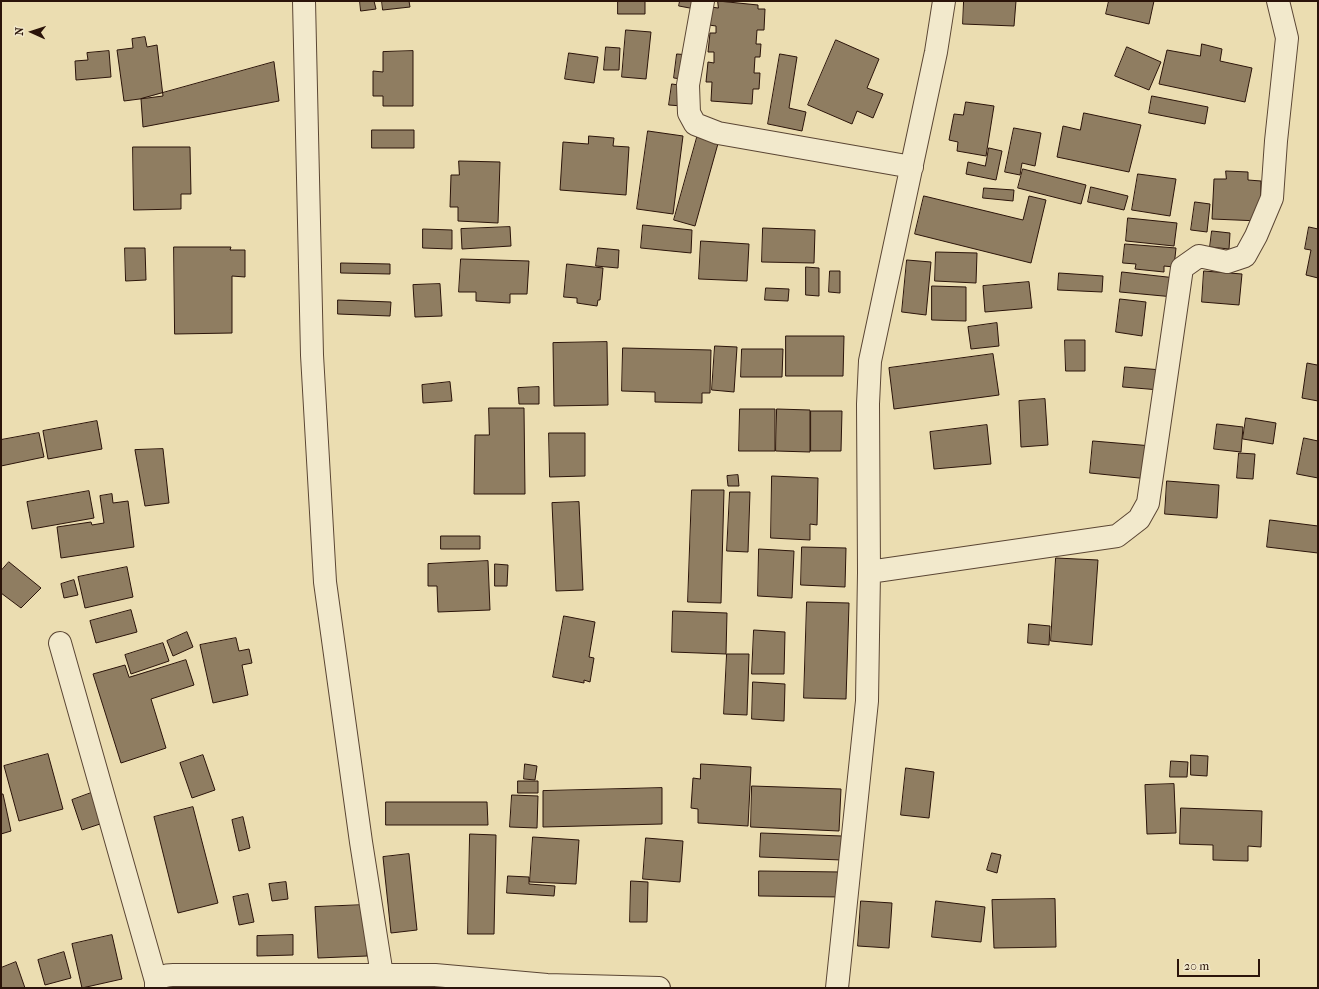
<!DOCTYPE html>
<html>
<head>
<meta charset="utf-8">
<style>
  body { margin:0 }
  #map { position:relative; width:1319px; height:989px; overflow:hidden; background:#ebddb1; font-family:"IM FELL French Canon",serif }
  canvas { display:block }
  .frame { position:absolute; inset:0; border:2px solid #2b140a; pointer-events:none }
  .north { position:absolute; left:12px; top:12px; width:40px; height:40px; -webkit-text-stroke:3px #f2e9cc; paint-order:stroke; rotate:273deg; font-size:11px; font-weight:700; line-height:16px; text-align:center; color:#2b140a }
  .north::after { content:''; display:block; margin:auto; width:14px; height:18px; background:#2b140a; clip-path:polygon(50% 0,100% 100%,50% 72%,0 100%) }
  .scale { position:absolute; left:1177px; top:959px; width:83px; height:18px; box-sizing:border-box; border:2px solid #2b140a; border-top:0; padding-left:5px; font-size:12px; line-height:14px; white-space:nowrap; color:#2b140a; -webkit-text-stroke:3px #f2e9cc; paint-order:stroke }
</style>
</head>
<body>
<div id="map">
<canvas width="1319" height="989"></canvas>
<div class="frame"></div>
<div class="north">N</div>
<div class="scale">20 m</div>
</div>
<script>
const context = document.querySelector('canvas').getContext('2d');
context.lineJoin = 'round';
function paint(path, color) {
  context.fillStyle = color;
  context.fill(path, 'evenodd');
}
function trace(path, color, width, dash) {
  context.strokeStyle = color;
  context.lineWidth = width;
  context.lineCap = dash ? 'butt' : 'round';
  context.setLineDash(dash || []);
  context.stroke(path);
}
const building = new Path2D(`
  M360,1h14l2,8 -15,2z
  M382,1h27l1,6 -27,3z
  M618,1h27v13h-27z
  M680,1h16l-1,8 -16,-3z
  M718,1l40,4v4h7l-1,21h-7l-1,14h5l-1,13h-5l-1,16h6l-1,16h-6l-1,15 -41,-3 1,-19h-6l2,-20 6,1v-11h-6l2,-19h6v-7l-7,-1 2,-18 7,1z
  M964,1h52l-2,25 -51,-2z
  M1109,1h45l-5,23 -43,-10z
  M626,30l25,2 -5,47 -24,-2z
  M145,37l2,10 10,-2 6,51 -39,5 -7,-51 16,-2 -1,-9z
  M836,40l43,19 -12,29 16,6 -10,24 -16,-7 -5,13 -44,-19z
  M1202,44l20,5 -2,12 32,7 -7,34 -86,-18 8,-34 33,6z
  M606,47l14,1 -1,22h-15z
  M1127,47l34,15 -12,28 -34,-14z
  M109,51l2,26 -35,3 -1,-19 13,-1 -1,-7z
  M413,51v55h-30v-10h-10v-25l10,1v-20z
  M569,53l29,4 -4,26 -29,-4z
  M677,54l13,1 -2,25 -14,-2z
  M780,54l17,3 -8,51 17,4 -4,19 -34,-7z
  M274,62l5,39 -136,26 -2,-28z
  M672,84l13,2 -3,20 -13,-1z
  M1152,96l56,11 -3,17 -56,-11z
  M966,102l28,4 -8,50 -29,-5 1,-9 -9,-2 5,-26 9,1z
  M1084,113l57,12 -12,47 -72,-15 6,-31 17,4z
  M1014,128l27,5 -6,33 -13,-3 -2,12 -15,-3z
  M372,130h42v18h-42z
  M648,131l35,5 -10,78 -36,-5z
  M698,134l21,6 -24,86 -21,-6z
  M589,136l25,2 -1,8 16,1 -3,48 -66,-5 3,-48 25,2z
  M133,147h57l1,47h-10v15l-47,1z
  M989,148l13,3 -6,29 -30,-6 2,-12 17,4z
  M459,161l41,1 -2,61 -40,-2v-14h-8l1,-32h8z
  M1023,169l63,16 -5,19 -63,-16z
  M1226,171l22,1v8l13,1 -1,40 -48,-2 2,-40h12z
  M1138,174l38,5 -6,37 -38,-6z
  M1091,187l37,9 -4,14 -36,-8z
  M984,188l30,2 -1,11 -30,-3z
  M924,196l99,24 6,-24 17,4 -15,63 -116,-29z
  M1195,202l15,2 -3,28 -16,-2z
  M1128,218l49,5 -3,23 -48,-5z
  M643,225l49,5 -1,23 -50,-5z
  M510,227l1,19 -49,3 -1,-20z
  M1309,227l9,2v49l-12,-3 5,-25 -6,-1z
  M763,228l52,2 -1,33 -52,-1z
  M423,229l29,1v19l-29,-1z
  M1212,231l18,2 -1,16 -19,-2z
  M701,241l48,3 -2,37 -48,-2z
  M1125,244l51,4 -2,19 -10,-1v6l-29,-3 1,-5 -13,-1z
  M174,247h57l-1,3h15v27l-13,-1v57l-57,1z
  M125,248h20l1,32 -20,1z
  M598,248l21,2 -1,18 -22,-2z
  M936,252l41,1 -1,30 -41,-2z
  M461,259l68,2 -2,33h-17v9l-34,-2v-9h-17z
  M907,260l24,2 -5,53 -24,-3z
  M341,263l49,1v10l-49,-1z
  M567,264l36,4 -3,32h-2l-1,6 -20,-3v-5l-13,-1z
  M806,267l13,1v28l-13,-1z
  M830,271h10v22l-11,-1z
  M1204,271l38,3 -3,31 -37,-3z
  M1122,272l54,6 -2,19 -54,-5z
  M1059,273l44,3 -1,16 -44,-2z
  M1029,282l3,26 -47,4 -2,-26z
  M440,284l2,32 -27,1 -2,-32z
  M932,286l34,1v34l-34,-1z
  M766,288l23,1 -1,12 -23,-1z
  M1120,299l26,3 -4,34 -26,-4z
  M338,300l53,2 -1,14 -52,-2z
  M997,323l2,23 -28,3 -3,-22z
  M786,336h58l-1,40h-57z
  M1065,340h20v31h-19z
  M607,342l1,63 -54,1 -1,-63z
  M715,346l22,1 -3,45 -22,-2z
  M623,348l88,2 -1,43h-8v10l-47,-1v-10l-33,-1z
  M742,349h41l-1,28h-41z
  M993,354l6,41 -105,14 -5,-41z
  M1318,358v43l-16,-3 5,-35 10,2z
  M1125,367l37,3 -2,20 -37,-3z
  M450,382l2,19 -29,2 -1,-18z
  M539,387v17h-20l-1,-16z
  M1045,399l3,46 -27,2 -2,-46z
  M489,408h35l1,86h-51l1,-59h14z
  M740,409h35v42h-36z
  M777,409l33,1v42l-34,-1z
  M811,411h31l-1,40h-30z
  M1246,418l30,5 -3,21 -30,-5z
  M97,421l5,28 -54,10 -5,-28z
  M1217,424l26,3 -2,25 -27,-3z
  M987,425l4,39 -57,5 -4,-37z
  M39,433l5,24 -43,9v-26z
  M549,433h36v43l-35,1z
  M1304,438l14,3v37l-21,-4z
  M1093,441l59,5 -3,33 -59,-6z
  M163,449l6,54 -24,3 -10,-56z
  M1239,453l16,1 -2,25 -16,-1z
  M738,475l1,11h-11l-1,-10z
  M772,476l46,2 -1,47 -7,-1v16l-39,-2z
  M1167,481l52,4 -2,33 -52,-4z
  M692,490h32l-3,113 -33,-1z
  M89,491l5,27 -62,11 -5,-27z
  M730,492h20l-2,60 -21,-1z
  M112,494l1,9 15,-2 6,46 -73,11 -4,-31 34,-5 1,3 12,-2 -4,-27z
  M579,502l4,88 -27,1 -4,-88z
  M1270,520l48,6v27l-51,-6z
  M441,536h39v13h-39z
  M802,547l44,1 -1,39 -44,-2z
  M759,549l35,2 -2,47 -34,-2z
  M1056,558l42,2 -6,85 -41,-4z
  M488,561l2,49 -52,2 -1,-26h-9v-22z
  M9,562l32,26 -20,20 -20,-15v-22z
  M495,564l13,1 -1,21h-12z
  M127,567l6,30 -48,11 -7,-31z
  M74,580l4,15 -14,3 -3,-14z
  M807,602l42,1 -3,96 -42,-1z
  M131,610l6,22 -41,11 -6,-22z
  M673,611l54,2 -1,41 -54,-2z
  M564,616l31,6 -6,35 5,1 -4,24 -6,-2v3l-31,-6z
  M1029,624l21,2 -1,19 -21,-2z
  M754,630l31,2 -1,42h-32z
  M187,632l6,15 -20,9 -6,-15z
  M236,638l3,13 10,-2 3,14 -10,2 6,30 -35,8 -13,-58z
  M163,643l6,18 -38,13 -6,-19z
  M727,654h22l-2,61 -23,-1z
  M186,660l8,25 -43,14 15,49 -45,15 -28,-89 32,-9 4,12z
  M753,682l32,2 -1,37 -32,-2z
  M48,754l15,55 -44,12 -15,-55z
  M203,755l12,35 -23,8 -12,-35z
  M1191,755l17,1 -1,20 -16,-1z
  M1171,761l17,1 -1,15h-17z
  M525,764l12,2 -2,14 -11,-1z
  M701,764l50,3 -3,59 -50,-3v-14l-7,-1 2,-30 7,1z
  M906,768l28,4 -5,46 -28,-3z
  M518,781h20v12h-20z
  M1174,784l2,49 -29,1 -2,-49z
  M752,786l89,3 -2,42 -88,-4z
  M662,788v36l-119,3v-36z
  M102,789l10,31 -30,10 -10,-30z
  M1,794h2l8,37 -10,3z
  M512,795l26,1 -1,32 -27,-1z
  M386,802h101l1,23h-102z
  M193,807l25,96 -40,10 -24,-96z
  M1181,808l81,3 -1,36 -13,-1v15l-35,-1v-15l-33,-1z
  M243,817l7,31 -11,3 -7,-31z
  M761,833l81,3v24l-82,-3z
  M470,834l26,1 -2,99h-26z
  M533,837l46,3 -3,44 -46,-2z
  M646,838l37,3 -3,41 -37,-3z
  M992,853l9,2 -4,18 -10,-3z
  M409,854l8,76 -26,3 -8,-76z
  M759,871l83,1v25l-83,-1z
  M508,876l21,1v7l26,2 -1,10 -47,-3z
  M631,881l17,1 -1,40h-17z
  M286,882l2,17 -16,2 -3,-17z
  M248,894l6,28 -15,3 -6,-28z
  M1055,899l1,48 -62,1 -2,-48z
  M861,901l31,2 -3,45 -31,-2z
  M936,901l49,6 -4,35 -49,-5z
  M365,905l2,51 -49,2 -3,-51z
  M112,935l10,44 -40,9 -10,-44z
  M293,935v20l-36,1v-20z
  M64,952l7,26 -26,7 -7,-25z
  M16,962l9,26h-24v-20z`);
paint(building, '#8f7d61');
trace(building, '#2b140a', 1);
const street = new Path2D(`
  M304,1l8,354 13,227 36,260 21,133
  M703,1l-15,84 1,28 6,11 23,9 194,34
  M869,572l248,-36 22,-17 9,-16 34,-235 17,-12 28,6 18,-6 11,-20 16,-38 4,-57 11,-103 -9,-37
  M60,643l96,338
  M156,988v-7c5,-5 10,-6 17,-6h262l112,10 112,3
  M837,988l30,-287 2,-129 -1,-168 2,-43 66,-309 8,-51`);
trace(street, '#5b4634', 24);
trace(street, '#f2e9cc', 22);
</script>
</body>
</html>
